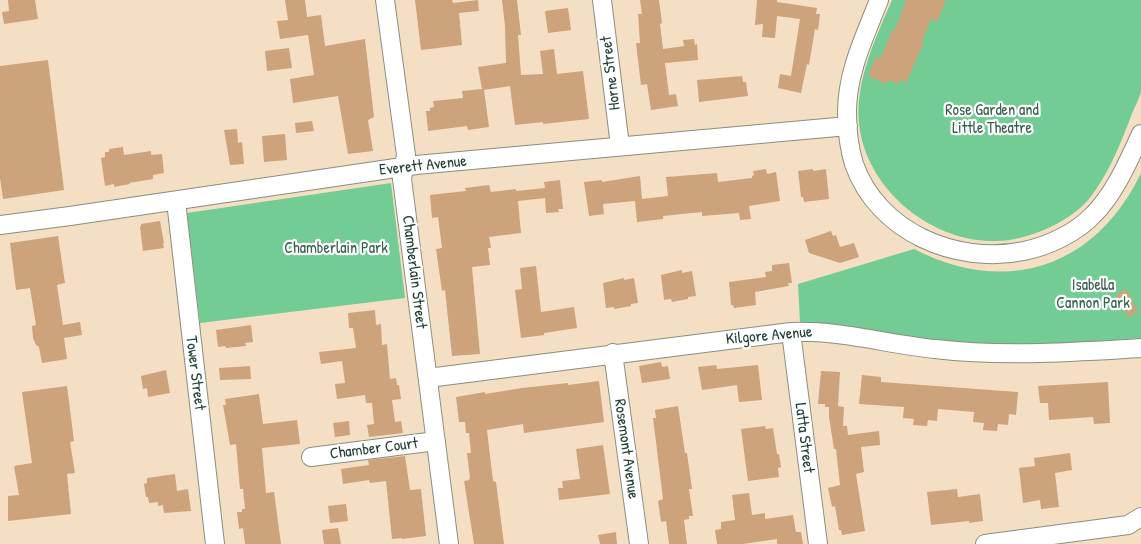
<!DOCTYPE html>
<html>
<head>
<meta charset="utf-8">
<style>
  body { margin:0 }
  canvas { display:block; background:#f5dfc4 }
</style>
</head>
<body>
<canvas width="1141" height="544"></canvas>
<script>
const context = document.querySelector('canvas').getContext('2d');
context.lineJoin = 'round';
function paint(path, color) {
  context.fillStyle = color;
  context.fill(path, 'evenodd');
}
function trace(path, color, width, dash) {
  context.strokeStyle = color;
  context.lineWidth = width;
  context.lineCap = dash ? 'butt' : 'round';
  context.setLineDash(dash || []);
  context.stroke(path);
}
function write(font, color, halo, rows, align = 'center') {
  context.font = font + ' "Patrick Hand",sans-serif';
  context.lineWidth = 4.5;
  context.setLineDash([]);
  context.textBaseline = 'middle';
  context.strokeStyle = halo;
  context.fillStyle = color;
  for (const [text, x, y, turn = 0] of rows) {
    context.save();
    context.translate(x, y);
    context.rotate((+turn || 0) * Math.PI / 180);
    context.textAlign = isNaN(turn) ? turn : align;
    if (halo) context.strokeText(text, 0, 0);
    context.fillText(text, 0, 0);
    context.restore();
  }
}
paint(new Path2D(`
  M892,0h249c0,21 0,43 0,64 0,9 0,18 0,27 -2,9 -8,19 -11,28 -11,28 -22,56 -41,80 -11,13 -27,23 -43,30 -17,7 -36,13 -55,12 -63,-1 -126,-54 -132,-118 -4,-42 17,-86 33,-123z
  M1141,173v165l-106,8 -86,-3 -118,-17 -31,-3 -2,-39 116,-35c93,48 182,18 227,-76z
  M391,183l14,115 -205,25 -13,-110z`), '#73cc93');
paint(new Path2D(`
  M8,0h27l3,19 -34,5 -2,-12 7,-1z
  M285,0h20l2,17 14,-2 4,31 40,-7 9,78 -6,3 5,31 -25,3 -10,-58 -45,7 -3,-24 24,-4 -6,-40 -28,4 -3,-18 11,-1z
  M415,0h37l1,3 25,-3 1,11 -20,2 3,32 -41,5z
  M502,0h15l4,35h-3l3,40 22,-1 -3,-23 14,-2 3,25 26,-3 6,48 -46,5v-2l-28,3 -5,-39 -26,4 5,37 -21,3 -1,-4 -39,5 -2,-20h4v-3l4,-1 -1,-6 30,-3 -1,-7 20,-2 -4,-22 28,-4 -1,-37z
  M640,0h19l3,23 -2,1 3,25 21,-3 -1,-6 11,-1 1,6 2,-1 1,16 -33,3 4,32 7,-1 2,12 -27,4 -4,-26 -6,1 -5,-42h4l-2,-29h4z
  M757,0h20v2l40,6 -1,6h4l-2,16 -3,-1 -6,36 -2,-1 -6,29 -23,-5 2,-14 11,2 9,-57 -23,-3 -2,22 -13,-1 1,-13 -8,1z
  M906,0h40l-9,22 -6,-3 -9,22 2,1 -18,41 -6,-3 -2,4 -10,-4 -2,4 -18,-8 8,-20 4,3 13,-30 2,1z
  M568,8l3,22 -23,3 -3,-22z
  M289,48l3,20 -25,3 -2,-20z
  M48,60l16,130 -61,9 -3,-21v-112z
  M742,76l1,6h3l2,14 -49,6 -2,-22z
  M312,121l2,10 -18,2 -1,-10z
  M237,129l1,14 4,-1 2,22 -14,1 -6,-35z
  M285,134l2,26 -23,2 -2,-26z
  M123,147l1,8 27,-4v4l11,-1 2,19 -11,2v4l-24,4 1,1 -16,3v-3l-9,2 -4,-28 4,-1v-5h4v-3z
  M766,169l1,5 9,-2 4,29 -31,5 2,13 -11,1 -1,-7 -37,3v-4l-39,4v3l-26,3 -2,-21 -32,3 1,10 -15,2 -5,-34 18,-2v2l38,-6 2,23 26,-3 -2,-19 51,-4 1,9 34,-4v-2l2,-1 -1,-4z
  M813,169v2l13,-2 3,30 -25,3 -1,-5h-2l-3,-26z
  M560,180l3,29h-5l1,3 -13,1 -1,-15 -27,3 3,32 -32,4 2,11h-3l2,17 -18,2 8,87 -28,2 -7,-66 -3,1 -6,-42 6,-1 -4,-31 -6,1 -2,-23 36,-4 -1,-3 24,-3 2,7 25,-3v2l29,-3 -1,-6z
  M160,221l4,22h-1l1,5 -21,3 -3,-24 1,-1v-2z
  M831,231l2,5 3,-1 4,12 14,-4 5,14 -19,6 -31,-10 -4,-13z
  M58,236l7,47 -8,2 6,40 17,-3 2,13 -18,3 3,21 -25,4 -3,-16 -3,-2 -3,-7 -1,-12 4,-1 -6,-37 -14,2 -6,-47z
  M789,263l3,20h-4l1,3 -34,6 1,13 -22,3 -1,-3h-2l-2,-23 37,-5 -1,-5 7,-1v-6z
  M536,266l5,46 33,-5 3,21 -33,5v2l-23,3 -6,-48 7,-1 -2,-21z
  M682,270v3l10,-2 4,25 -8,1v2l-16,3 -1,-3 -7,1 -3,-25z
  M624,278v2l10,-2 4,25 -7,1v2l-17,3v-2l-8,1 -3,-25z
  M1126,289l12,22 -10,6 -12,-22z
  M375,310l1,15 5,-1 1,21 5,-1 3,35 6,-1 1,7h2l2,14 -9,1 3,22 6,-1 2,12 -34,4 -2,-12 7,-1 -2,-21h-6l-1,-8 -28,4 -2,-15 10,-1 -3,-22 -21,3 -2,-12 37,-4 -3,-20h-4l-1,-15z
  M251,325l2,17 -8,1 1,3 -20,2 -1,-2 -7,1 -2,-17z
  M661,362l1,5 6,-1 2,13 -28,4 -3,-17z
  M716,365l1,4 41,-4 4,35 -23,2 -2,-17 -35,5 -4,-23z
  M250,366l1,13 -31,1 -1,-12z
  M166,370l4,23 -22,4 -1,-9 -4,1 -2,-13z
  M821,371l19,1 -2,34 6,1 -1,19h4l1,9 31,-4 1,14 -19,2 3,25 -8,2 9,57 -23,4 -1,-5h-2l-4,-24 -3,1 -4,-19 12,-3 -4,-36h-2l-5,-32v-10h-4v-3h-7z
  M862,375l19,2v5l137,10 -2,23 -7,-1 -1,11 -10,-1 -1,7 -14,-1 1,-7 -11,-1 1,-10 -36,-3 -1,12 -9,-1 -1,6 -14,-1 1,-6 -11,-1 1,-11 -45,-3z
  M599,381l5,41 -80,11 -1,-9 -36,6 6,51 3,1 8,62h-30l-10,-63 5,-1 1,-2 -3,-25h4l-2,-20h-3l-1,-11h-6l-3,-25 29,-5v2l37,-6 46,-5v2z
  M1108,382l2,41 -16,1 -1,-7 -44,3 -1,-17h-8l-2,-17z
  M67,386l7,55 -4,1 5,31 -8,1 4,40 -63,7v-25l11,-1 -5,-29 18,-3 -10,-71z
  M259,394l4,30 34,-4 3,24 -38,4 4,45 8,-1 7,52h-36l-2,-16 -4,1 -2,-17h5v-3h3l-2,-20h-3l-4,-45 -6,1 -7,-40h3l-1,-6z
  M678,406l7,47h2l5,36h-3l4,27h-4v3l-5,1 3,24h-18l-3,-23 -5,1 -3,-21 5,-2 -10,-81h3l-1,-8z
  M349,421l1,14 -15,2 -2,-14z
  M765,426l1,3 7,-1 4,26h2l2,13 -3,1 1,9 -31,4 -7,-52z
  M603,445l7,49 -51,6 -1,-12h5l-1,-7 18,-2 -4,-30z
  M1070,453l2,17 -17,3 4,34 -18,2 -1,-9 -17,3 -4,-35 16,-2 -1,-8z
  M405,456l5,34 11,-1 5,47 -24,3v-1l-10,1 -6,-58 -16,2 -1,-3 -26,4 -2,-15 28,-4 -1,-5z
  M175,474l2,17 11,-2 3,22 -27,2 -1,-8 -5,1v-4l-9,1 -1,-6h-2l-2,-13 3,-1v-5z
  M957,489l1,8 22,-3 3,27 -14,2v-2l-38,4 -4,-33z
  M749,493l3,22 13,-2v6l28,-4 3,17h5l2,12h-26v-5l-34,5h-26l-2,-14 6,-1v-7l14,-2 -3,-25z
  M346,504l2,17 -18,2 -2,-17z
  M338,528l3,16h-17l-2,-14z
  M616,532l1,12h-17l-2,-9z`), '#cca37a');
const minor = new Path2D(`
  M385,0l21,155 -4,24 47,365
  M602,0l18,146
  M879,0c-14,36 -32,72 -32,112 0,17 2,36 7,52 24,68 102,101 170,87 24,-5 52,-18 69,-36 22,-22 35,-53 48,-81
  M176,201l39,343
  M0,225l70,-9 346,-51 432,-39
  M791,332l27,212
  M613,353l26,191
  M428,378l363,-46c48,-2 96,12 144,17 69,8 137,3 206,-1
  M311,457l125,-16
  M985,544l143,-19 13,-8`);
trace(minor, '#8a8e7c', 20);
trace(minor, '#fff', 18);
write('16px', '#1f3d34', '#fff', [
  ["Horne Street",611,73,-97],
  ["Everett Avenue",423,166,-6],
  ["Chamberlain Street",414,272,83],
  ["Kilgore Avenue",769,336,-5],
  ["Tower Street",195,373,83],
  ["Latta Street",804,438,83],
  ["Chamber Court",374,449,-7],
  ["Rosemont Avenue",626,449,82]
]);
write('16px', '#34614c', '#fff', [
  ["Rose Garden and",992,111],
  ["Little Theatre",992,129],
  ["Chamberlain Park",336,249],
  ["Isabella",1093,286],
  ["Cannon Park",1093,304]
]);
</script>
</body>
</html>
